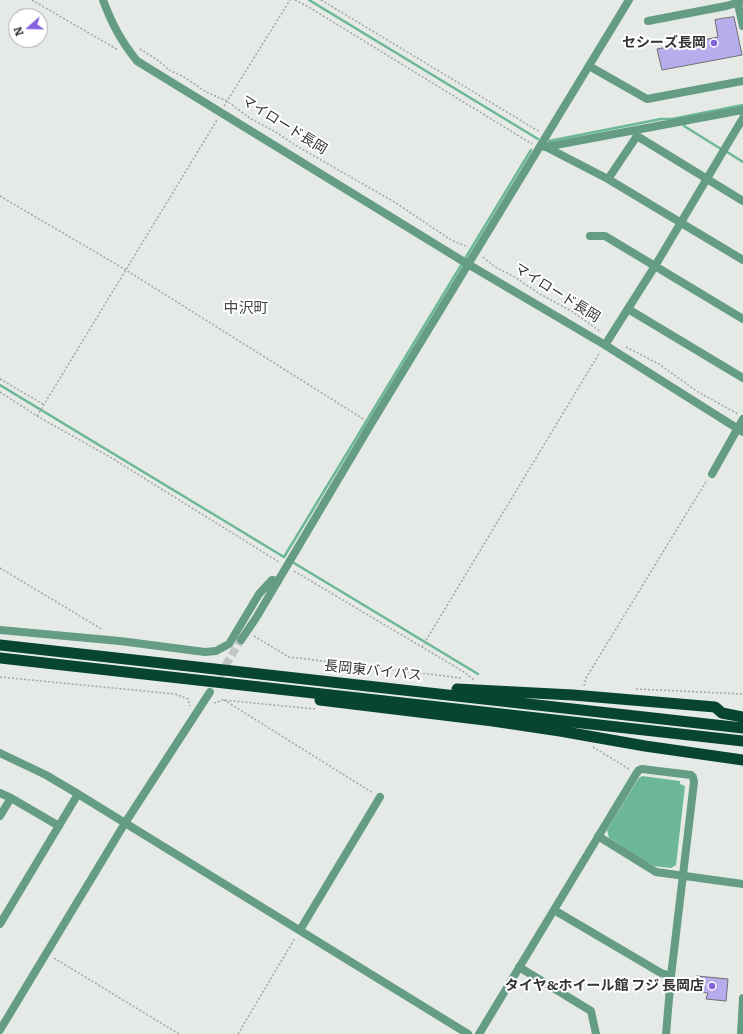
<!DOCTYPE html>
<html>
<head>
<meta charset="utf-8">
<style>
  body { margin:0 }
  #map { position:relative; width:743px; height:1034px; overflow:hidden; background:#e5eae7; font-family:Literata,serif }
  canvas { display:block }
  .north { position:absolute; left:8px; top:8px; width:40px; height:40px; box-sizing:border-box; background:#fff; border:1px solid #adaeae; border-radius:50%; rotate:250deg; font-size:11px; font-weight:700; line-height:16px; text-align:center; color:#333534 }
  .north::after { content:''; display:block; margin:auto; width:14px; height:18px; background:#8462dd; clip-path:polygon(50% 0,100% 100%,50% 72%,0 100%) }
</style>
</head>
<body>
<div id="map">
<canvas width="743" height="1034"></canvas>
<div class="north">N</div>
</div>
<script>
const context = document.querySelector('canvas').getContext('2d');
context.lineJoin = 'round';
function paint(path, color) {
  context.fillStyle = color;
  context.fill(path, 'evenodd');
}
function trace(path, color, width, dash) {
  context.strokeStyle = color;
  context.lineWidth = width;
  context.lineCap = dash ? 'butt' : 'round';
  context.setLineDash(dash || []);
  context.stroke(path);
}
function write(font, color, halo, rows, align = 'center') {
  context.font = font + ' Literata,"Noto Sans JP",serif';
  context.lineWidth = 4;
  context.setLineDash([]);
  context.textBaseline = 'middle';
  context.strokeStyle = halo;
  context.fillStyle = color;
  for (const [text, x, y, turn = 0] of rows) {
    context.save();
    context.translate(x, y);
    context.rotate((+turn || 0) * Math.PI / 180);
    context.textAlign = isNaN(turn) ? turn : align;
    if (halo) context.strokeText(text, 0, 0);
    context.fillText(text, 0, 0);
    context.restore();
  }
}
paint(new Path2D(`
  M642,776l38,5v3l5,2 -9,79 -5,3 -17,-2 -45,-28 -2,-8 31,-51z`), '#6bb798');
trace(new Path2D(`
  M309,0l229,139
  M684,126l37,23
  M549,141l112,-22h11l71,-14
  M727,152l16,10
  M0,385l284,172 247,-407
  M294,563l184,111`), '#6bb798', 2.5);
const building = new Path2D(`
  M734,17l8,38 -80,15 -5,-21 61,-12 -3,-17z
  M697,976l31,3 -2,22 -20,-2 2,-6 -12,-1z`);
paint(building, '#b8adec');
trace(building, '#6e6d71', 1);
trace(new Path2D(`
  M213,686l28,-46`), '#c1c6c3', 8, [8, 4]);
trace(new Path2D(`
  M32,0l86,50
  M295,0l12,6 225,138
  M321,0l219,132
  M140,49l19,12 10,9 15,7 22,15 21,9 24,18 23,12 21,14 101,58 55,37 17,7
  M224,106l66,-106
  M0,196l126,74 239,150
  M483,257l12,10 18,9 27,18 33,18 28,20
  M626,347l33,17 39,28 40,22
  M0,379l43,25
  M0,392l37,24 73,41 169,105
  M37,416l180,-296
  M0,568l103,62
  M294,571l170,101 10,8
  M254,636l35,21 172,21
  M422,647l178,-295
  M0,677l175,17 13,5 2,7
  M584,686l2,-8 121,-198
  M636,689l107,5
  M224,700l149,93
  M214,703l9,-3 92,9
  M593,747l36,22
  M54,958l125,76
  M238,1034l57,-96`), '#a2a6a4', 1.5, [2, 2]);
trace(new Path2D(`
  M103,0c9,24 18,41 34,61l324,199 144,85 138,87
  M737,0l6,26
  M648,21l78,-15 17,-5
  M589,66l58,33 96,-18
  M635,130l2,6 106,65
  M545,147l198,-37
  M546,147l62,32 135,81
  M608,179l29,-43
  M590,236h15l138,83
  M628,309l115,69
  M605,345l50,-79 88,-148
  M712,474l31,-55
  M0,630l120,11 85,11 11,-1 13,-7 30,-50 13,-14 6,1
  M241,640l15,-22 115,-194 258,-424
  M0,753l46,22 32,19 390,240
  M0,793l11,5 48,28
  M0,816l11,-18
  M598,836l58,36 87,12
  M554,910l107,63 10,3
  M0,924l78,-130
  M300,930l80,-133
  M519,967l72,44 5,23
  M0,1030l125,-207 85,-131
  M479,1034l157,-260 3,-4 3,-1 49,6 2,2 1,5 -23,194 -5,58`), '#659c85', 8);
trace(new Path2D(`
  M741,1034l2,-36`), '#659c85', 8);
trace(new Path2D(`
  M0,645l743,83
  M0,658l743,83
  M457,689l116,6 142,12 7,6 21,4
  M320,700l173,21 67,10 85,15 98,14`), '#084531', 11);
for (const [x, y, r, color] of [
  [714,43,4,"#8462dd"],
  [712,986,4,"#8462dd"]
]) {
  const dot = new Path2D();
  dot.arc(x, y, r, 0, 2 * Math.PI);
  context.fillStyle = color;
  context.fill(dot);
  trace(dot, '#fff', 1.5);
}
write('bold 14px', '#333534', '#fff', [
  ["セシーズ長岡",706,43],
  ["タイヤ&ホイール館 フジ 長岡店",704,986]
], 'right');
write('14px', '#333534', '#fff', [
  ["マイロード長岡",284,125,32],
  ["マイロード長岡",557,293,32],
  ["長岡東バイパス",373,671,6]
]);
write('15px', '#464947', '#fff', [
  ["中沢町",246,309]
]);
</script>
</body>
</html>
